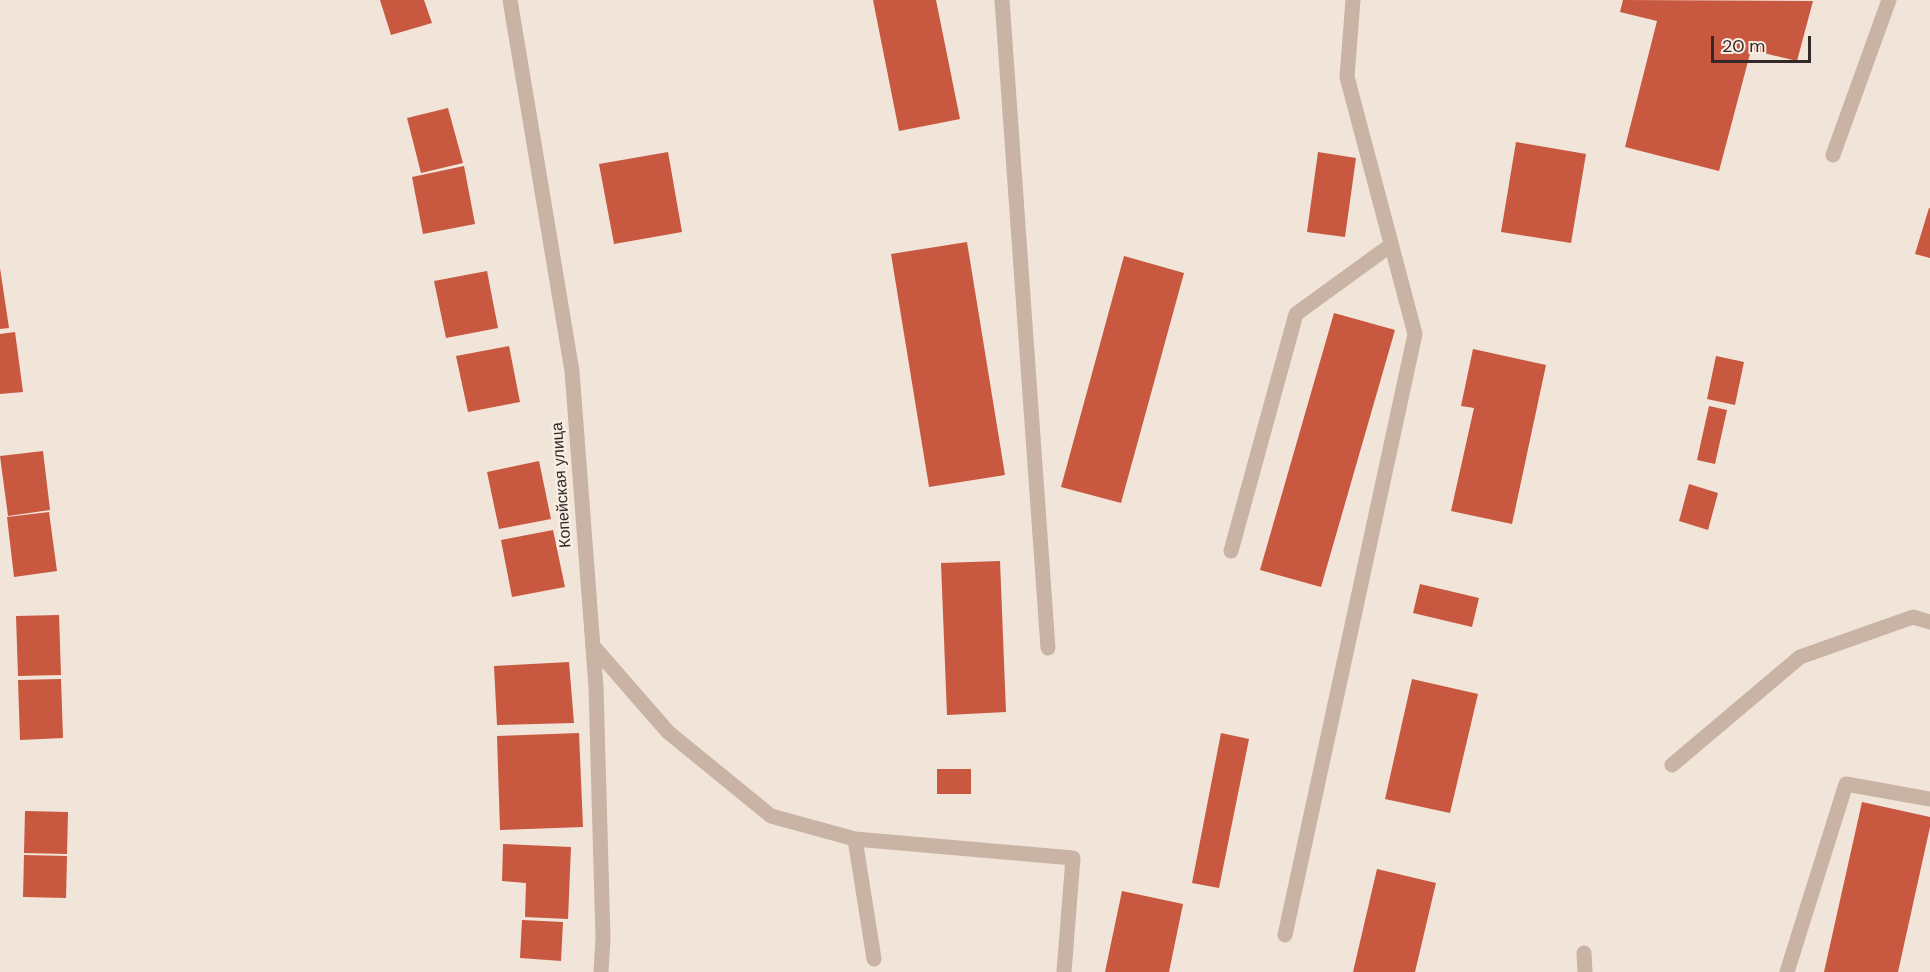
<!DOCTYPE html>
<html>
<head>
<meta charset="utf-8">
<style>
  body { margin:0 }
  #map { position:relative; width:1930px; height:972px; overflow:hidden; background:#f1e4d8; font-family:"DM Sans",sans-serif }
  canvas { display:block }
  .scale { position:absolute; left:1711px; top:36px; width:100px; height:27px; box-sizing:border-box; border:3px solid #342926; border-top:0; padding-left:8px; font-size:18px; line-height:21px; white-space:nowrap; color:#342926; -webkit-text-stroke:4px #f9eee4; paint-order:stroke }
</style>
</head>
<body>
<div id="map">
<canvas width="1930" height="972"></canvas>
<div class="scale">20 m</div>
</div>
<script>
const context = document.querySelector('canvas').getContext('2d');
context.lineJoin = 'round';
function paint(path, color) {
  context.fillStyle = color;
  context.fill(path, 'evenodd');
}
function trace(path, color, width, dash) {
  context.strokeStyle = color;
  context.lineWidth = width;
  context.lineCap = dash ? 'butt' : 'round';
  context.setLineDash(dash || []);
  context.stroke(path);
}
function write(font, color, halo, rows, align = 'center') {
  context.font = font + ' "DM Sans",sans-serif';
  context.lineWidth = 5;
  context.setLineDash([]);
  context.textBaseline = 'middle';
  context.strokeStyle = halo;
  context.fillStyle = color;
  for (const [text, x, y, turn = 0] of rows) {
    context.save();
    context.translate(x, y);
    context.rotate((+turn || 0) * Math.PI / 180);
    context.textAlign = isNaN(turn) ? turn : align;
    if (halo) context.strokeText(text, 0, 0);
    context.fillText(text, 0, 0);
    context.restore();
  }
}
paint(new Path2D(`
  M380,0h44l8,23 -41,12z
  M873,0h63l24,119 -61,12z
  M1623,0l190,1 -16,60 -46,-11 -32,121 -94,-24 32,-126 -37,-9z
  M448,108l15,55 -42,10 -14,-55z
  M1516,142l70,12 -15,89 -70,-11z
  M668,152l14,80 -68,12 -15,-80z
  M1318,152l38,6 -11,79 -38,-5z
  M464,166l11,58 -52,10 -11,-57z
  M1929,208h1v50l-15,-4z
  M967,242l38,233 -76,12 -38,-233z
  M1124,256l60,17 -63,230 -60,-16z
  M0,268l9,60 -9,1z
  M487,271l11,57 -52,10 -12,-57z
  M1334,313l61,17 -74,257 -61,-17z
  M15,332l8,60 -23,2v-60z
  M509,346l11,56 -52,10 -12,-56z
  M1473,349l73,16 -34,159 -61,-13 23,-103 -13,-2z
  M1716,356l28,6 -9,43 -28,-6z
  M1709,406l18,4 -12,54 -18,-4z
  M43,451l7,59 -42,6 -8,-60z
  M539,461l12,58 -52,10 -12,-57z
  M1689,484l29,9 -10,37 -29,-9z
  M49,512l8,59 -43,6 -7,-60z
  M553,530l12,57 -53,10 -11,-57z
  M1000,561l6,151 -59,3 -6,-152z
  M1420,584l59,14 -7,29 -59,-14z
  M59,615l2,60 -43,1 -2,-60z
  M569,662l5,61 -77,2 -3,-59z
  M61,679l2,59 -43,2 -2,-60z
  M1412,679l66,15 -28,119 -65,-14z
  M579,733l4,94 -83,3 -3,-94z
  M1221,733l28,6 -30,149 -27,-5z
  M937,769h34v25h-34z
  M1862,802l68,15v10l-32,145h-74z
  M25,811l43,1 -1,42 -43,-1z
  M503,844l68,3 -3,72 -43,-2 1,-34 -24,-2z
  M24,855l43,1 -1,42 -43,-1z
  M1377,869l59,14 -21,89h-62z
  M1122,891l61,13 -14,68h-64z
  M522,920l41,2 -2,39 -41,-3z`), '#c8583f');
trace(new Path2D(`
  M1002,0l46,648
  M1833,155l56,-155
  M1231,551l65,-237 95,-69
  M593,646l75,86 103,84 84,23 218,19 -9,114
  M1672,765l128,-108 113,-40 17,5
  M855,839l19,120
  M1285,935l130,-601 -68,-257 6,-77
  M1584,953l1,19
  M1787,972l59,-188 84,15`), '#c9b3a4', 15);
trace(new Path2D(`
  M510,0l62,371 24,316 7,251 -2,34`), '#c9b3a4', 15);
write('16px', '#342926', '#f9eee4', [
  ["Копейская улица",562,485,-94]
]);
</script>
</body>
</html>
